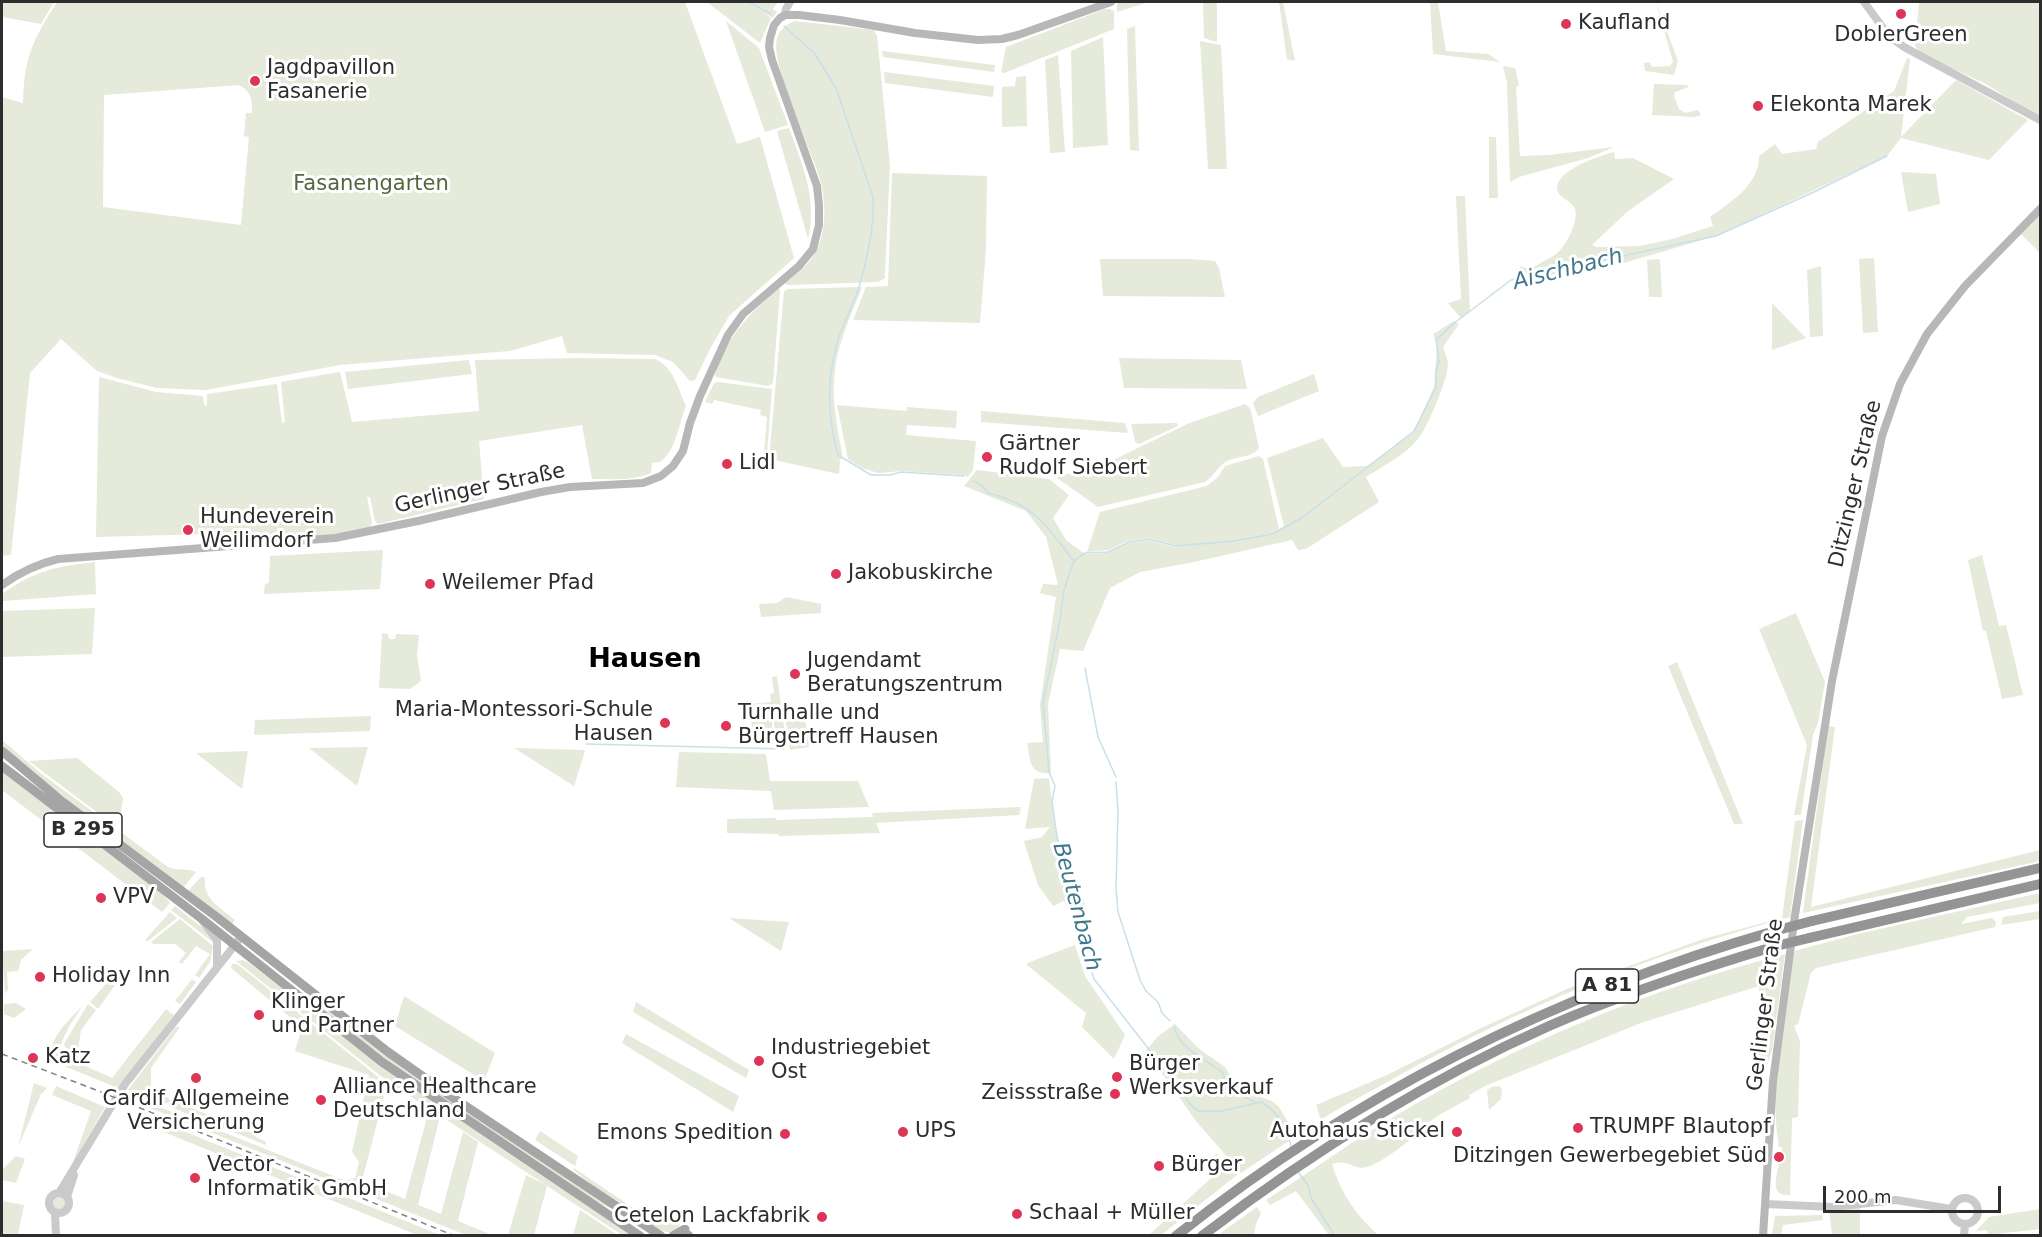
<!DOCTYPE html>
<html>
<head>
<meta charset="utf-8">
<style>
  body { margin:0 }
  #map { position:relative; width:2042px; height:1237px; overflow:hidden; background:#fff; font-family:"DejaVu Sans",sans-serif }
  canvas { display:block }
  .frame { position:absolute; inset:0; border:3px solid #2d2d2d; pointer-events:none }
  .scale { position:absolute; left:1823px; top:1186px; width:178px; height:27px; box-sizing:border-box; border:3px solid #2d2d2d; border-top:0; padding-left:8px; font-size:18px; line-height:21px; white-space:nowrap; color:#2d2d2d; -webkit-text-stroke:4px #fff; paint-order:stroke }
</style>
</head>
<body>
<div id="map">
<canvas width="2042" height="1237"></canvas>
<div class="frame"></div>
<div class="scale">200 m</div>
</div>
<script>
const context = document.querySelector('canvas').getContext('2d');
context.lineJoin = 'round';
function paint(path, color) {
  context.fillStyle = color;
  context.fill(path, 'evenodd');
}
function trace(path, color, width, dash) {
  context.strokeStyle = color;
  context.lineWidth = width;
  context.lineCap = dash ? 'butt' : 'round';
  context.setLineDash(dash || []);
  context.stroke(path);
}
function write(font, color, halo, rows, align = 'center') {
  context.font = font + ' "DejaVu Sans",sans-serif';
  context.lineWidth = 6;
  context.setLineDash([]);
  context.textBaseline = 'middle';
  context.strokeStyle = halo;
  context.fillStyle = color;
  for (const [text, x, y, turn = 0] of rows) {
    context.save();
    context.translate(x, y);
    context.rotate((+turn || 0) * Math.PI / 180);
    context.textAlign = isNaN(turn) ? turn : align;
    if (halo) context.strokeText(text, 0, 0);
    context.fillText(text, 0, 0);
    context.restore();
  }
}
paint(new Path2D(`
  M2,2h52l-13,22 -39,-7z
  M57,2h628l52,142 23,-7 34,121 -65,58 -19,33 -15,31 -5,1 -17,-19 -18,-7 -88,-2 -5,-17 -52,15 -170,14 -134,25 -49,-2 -40,-10 -20,-7 -36,-32 -31,34 -19,182 -9,1v-459l21,6c1,-45 10,-64 34,-101zM239,85c13,7 13,15 13,28h-6l-2,23 5,1 -8,88 -138,-18 1,-112z
  M707,2h71l-5,7 4,3 -4,6 -10,-6 8,6 -11,25z
  M1121,2h28l-32,10v-9z
  M1203,2h14v40l-13,-4z
  M1279,2h4l12,59 -8,-2z
  M1430,2h8l8,49 42,3 12,8 -67,-8z
  M1656,2l22,59 -4,14 -29,-4 -1,-8 5,-1 3,5 18,-1 3,-4z
  M1919,2h121v116l-56,-35 -63,-29 -6,-8z
  M1105,9h5l4,2v18l-110,44 -3,-1 5,-25z
  M726,21l33,27 29,77 -23,7z
  M795,21l79,9 3,6 13,130 -5,107v5l-7,4 -90,3 -4,-2c11,-9 26,-18 32,-32 11,-21 10,-49 4,-72 -9,-31 -50,-113 -43,-140 2,-10 10,-15 18,-18z
  M1135,26l4,125 -9,-1 -3,-121z
  M1103,37l5,108 -35,3 -2,-97z
  M1200,41l21,4 6,124h-19z
  M882,51l113,14 -1,7 -111,-15z
  M1058,55l7,97 -15,1 -5,-93z
  M1907,58l3,1 -9,78 55,-57 72,40 -39,40 -88,-22 -14,18 -171,80 -106,31 -45,8 -45,5v-14l10,3c8,-5 17,-9 25,-14 10,-7 26,-36 19,-48 -3,-6 -14,-9 -16,-15 -7,-21 42,-36 56,-40l1,7 18,-1 41,21 -46,32 -36,34 4,2 44,-1 32,-7 41,-13 -3,-9c22,-16 49,-32 49,-61l16,-12 7,10 34,-5 2,-7 76,-51z
  M1503,66l12,2 4,17 -3,3 4,68 29,-1 65,-8 -26,11 -69,19 -9,5 -3,-99z
  M884,72l110,14 -1,11 -108,-14z
  M1026,76l1,50 -25,1v-40l13,-1 1,-9z
  M1654,84l33,1 2,2 -14,5 -1,4 5,13 6,4 13,-3 3,5 -6,2 -43,-2z
  M789,128c13,36 29,72 19,111l-31,-108z
  M1489,137h7l2,61h-9z
  M1901,172l35,2 4,30 -32,8z
  M892,173l95,3 -1,73 -6,74 -127,-3 13,-33 22,-1z
  M1456,196h9l5,115 -9,7 -13,-15 13,-4z
  M2040,212v41l-20,-20z
  M1874,258l4,74 -15,1 -4,-74z
  M1100,259h89l26,2 4,7 6,29 -122,-1z
  M1660,259l2,38h-13l-2,-37z
  M1821,266l2,70 -13,1 -3,-67z
  M862,287c-10,26 -24,55 -27,83 -4,28 2,56 7,83v6h-4l2,1 -1,14 -70,-15 15,-168 4,-2z
  M779,288l1,2 -7,93 -5,3 -52,-9 -1,-2c10,-37 36,-63 64,-87z
  M1772,303l34,35 -34,12z
  M1454,321l5,3 -16,23c2,5 5,13 5,18 -1,16 -20,61 -30,74 -13,16 -35,27 -52,38l13,25 -73,47 -8,1 -6,-10 -98,22 -54,10 -30,16 -27,63 -23,-2 -12,55 3,69c-23,2 -20,-13 -24,-30l16,-1 -3,-37 16,-108 -16,-4 3,-9 15,1 -12,-48 -20,-26 -62,-25 13,-16 72,9 20,16 -16,23 13,22 19,14 20,-1 24,-10 20,-3 24,7 20,-2h-18l-26,-7 -21,3 -20,9 -21,2 13,-40 107,-26 11,-9 7,-11 34,-10 4,3 16,70 5,-3 -17,-68 56,-20 20,29 24,-1 47,-34 2,-5 18,-40 3,-42 -4,-11z
  M576,358l79,1c18,7 23,30 31,47 -8,19 -9,43 -26,56l-8,1 -1,10c-18,8 -39,6 -59,6l-10,-54 -103,16 5,58 -106,25 -3,-3 -5,-24h-3l5,26 -2,4 -75,15 -51,4 -1,-13 -147,4 3,-160 57,15 47,4 1,9 3,1v-12l70,-10 5,39 3,-1 -4,-40 59,-10 12,50 127,-11 -4,-51z
  M1119,358l122,2 6,29 -123,-1z
  M469,360l3,14 -124,15 -3,-17z
  M1314,374l5,17 -61,25 -5,-13 5,-6z
  M718,382l54,7 -5,65 -3,-1 3,-36 -7,-2 1,-5 -47,-10 -2,4 -7,-2 9,-19z
  M1245,404l5,4 9,40c-7,10 -21,8 -32,13 -9,5 -13,15 -22,21l-107,25 -41,-29 5,-3 33,-6 92,-45z
  M837,405l70,6v-4l50,4 -1,17 -49,-3 -1,10 70,6 -3,29 -5,7 -4,-2 -62,-4 -24,2 -16,-5 -14,-9z
  M981,411l144,12 3,10 -147,-11z
  M1177,423l1,3 -39,18 -4,-2 -4,-18z
  M383,550l-3,39 -116,5 1,-10 4,-1 1,-27z
  M1982,555l17,71 7,-1 17,70 -21,4 -16,-68h-3l-15,-71z
  M95,562l1,32 -93,7 -1,-7c34,-24 52,-27 93,-32z
  M786,597l35,7v9l-60,4 -2,-13 18,-1z
  M95,608l-3,46 -90,3v-46z
  M1796,613l29,69 -7,41 -5,12 -12,80h-7l13,-70 -48,-116z
  M382,633l6,1 1,5h6l1,-5 23,1 -2,20 4,26 -11,8 -31,-1z
  M1677,662l66,162h-9l-66,-158z
  M777,676l9,65h-9l-6,-36 2,38 -20,1 -3,-40 21,-2 -1,-8 4,-1 -2,-16z
  M371,716l-1,15 -116,4 1,-15z
  M805,718l4,29 -19,3 -4,-29z
  M1828,726l7,1 -24,180 229,-57v11l-237,52z
  M2,740l41,35 125,92c10,4 20,1 28,5l-13,16 -150,-115 -31,-28z
  M368,747l-11,39 -48,-38z
  M514,748l68,2 3,1 -11,35z
  M248,751l-6,38 -46,-36z
  M679,752l87,2 4,27h88l11,26 -95,3 -3,-19 -95,-4z
  M77,758l42,34 4,6 -4,31 -90,-68z
  M2,771l159,121 9,11 -8,9 -160,-122z
  M1049,778l7,57 31,74 -3,28 -20,-36 -11,5 -15,-21 -13,-40 -1,-4 18,-4 8,-10 -25,2 9,-50z
  M1021,807l-2,8 -143,8 4,10 -100,3 -3,-2 -50,-1v-14l48,-1 1,2 97,-3 -1,-4z
  M1803,820l-13,97c-137,36 -274,92 -399,163 -24,14 -48,25 -70,40l-5,-15 71,-30 92,-46 90,-41 134,-49 79,-21 13,-97z
  M202,876l3,2c-2,22 15,29 30,42l-3,4 -45,-32z
  M2040,893v10l-73,14 -6,7 31,-6 4,4 -1,5 -179,41 -5,5 -13,51 -4,2 6,15 -2,76 -6,1 -2,77c-5,0 -11,0 -13,-5 -4,-8 4,-33 5,-43h-3c-11,-65 7,-134 15,-196l68,-18z
  M175,906l33,26 6,11 -43,-33z
  M2040,911v8l-39,6 2,-8z
  M170,912l7,6 -29,23 -3,-1z
  M729,918l60,4 -8,29z
  M180,919l33,27 -3,16 -11,16 -4,-3 15,-21 -14,-8 -14,18 -3,-2 7,-9 -11,-9h-22l-2,-2z
  M1075,945l10,31 40,59 -11,24 -32,-32 4,-14 -59,-48v-2z
  M33,949l-12,11 -3,11 -11,1 1,17 -3,5 -3,-43z
  M1785,954l-13,96 -7,21h-6l-1,-5 2,-36 -1,-44 -118,37 -156,63 -16,9 1,3c-14,8 -32,16 -44,27 -14,13 -38,35 -59,42 -12,4 -18,-9 -35,-3 8,28 24,51 46,71h-49l-33,-44 -26,14 -4,-5c44,-28 85,-58 129,-84 124,-73 252,-126 390,-162z
  M243,960l6,3 131,101 254,171h-12l-75,-49 -13,49h-26l18,-60 20,10 -159,-104 -151,-120z
  M232,964h5l150,120 -25,97 43,18 24,-89 11,7 -22,88 23,9 22,-82 15,10 -20,79 34,14h-26l-343,-138 1,-2 18,5 204,81 9,-3 4,-16 -7,-10 17,-77 -74,-24 7,-24 -71,-59z
  M118,970l4,5 -24,34 -8,-7z
  M192,979l4,3 -16,22 -5,-3z
  M404,996l91,57 -11,28 -89,-55z
  M636,1002l113,68 -3,8 -113,-66z
  M16,1003l10,6 -12,9 -10,-4v-10z
  M88,1004l8,6 -15,20 -4,27h-8l-5,-13z
  M316,1004l19,11 276,192 -1,1 -19,-9 -199,-135 -77,-59z
  M83,1005c-12,19 -24,33 -24,57l-10,-4c2,-22 19,-37 34,-53z
  M166,1009l8,6 -56,73 -54,-22 3,-4 12,-3 2,5 31,14z
  M1175,1024l23,24 27,19 11,18 16,9 20,7 7,6 17,29 -55,37 -45,-52 -50,-70 11,-14z
  M176,1027h4l-29,41v18l21,15 -7,3 -37,-14z
  M626,1034l113,62 -6,16 -111,-69z
  M34,1083l13,5 -6,6 -23,53z
  M56,1086l49,21 -33,58 19,-54 -39,-16z
  M1499,1086l3,3 -1,10 -12,11 -2,-20 5,-3z
  M177,1102l47,19 3,-5 21,2 8,19 10,5v3l-98,-39z
  M166,1124l274,111h-23l-263,-107z
  M540,1131l38,25 -3,10 -40,-26z
  M1217,1154l20,21 -76,60h-12l73,-67 -9,-11z
  M16,1156l9,3 -9,24 -14,-3v-10z
  M574,1168l83,56c10,0 16,-8 25,-5l-4,10 -7,4 -12,-3 -64,-42 -21,-18z
  M53 1203a7 7 0 1 1 14 0a7 7 0 1 1-14 0Z
  M2,1201l22,4 -6,30h-16z
  M1860,1205v30h-28l-3,-25z
  M1257,1207l4,6 -5,11 -2,11h-36z
  M2040,1209v20l-52,6 -1,-5 -11,1 13,-14z
  M580,1210l38,25h-45z
  M1822,1215l1,5 -40,5 -2,10h-9l3,-19z`), '#e5eada');
trace(new Path2D(`
  M749,2l22,12
  M784,26l31,28 21,34 37,109c2,26 -6,64 -14,90 -6,20 -18,39 -23,60 -9,35 -8,73 2,108l33,20h19l11,-3 63,4
  M973,481l10,5 5,7c45,10 59,33 85,67
  M1074,561l11,-8 23,-1 21,-10 20,-3 26,7 59,-5 39,-7 30,-17 111,-86 22,-44v-15l3,-11 -3,-21 17,-16 58,-44 205,-44 98,-44 73,-36
  M1074,561l-10,29 -5,36 -16,76 6,70 6,14 -3,15 5,36 4,12 3,24 13,32 5,41 5,10 7,23 75,96 6,10 9,9 5,9 9,8h24l39,-9c17,10 28,26 30,45
  M1085,668l13,69 18,40
  M586,744l198,5
  M1116,782l2,30 -2,76 2,24 22,68 6,11 12,11 4,11 8,8
  M1174,1026c4,22 30,33 47,45l3,5v6l11,10 20,10
  M1298,1172l10,13 3,13 24,38`), '#c7e0e9', 1.5);
trace(new Path2D(`
  M1864,2l25,34 15,11 136,73
  M785,15l1,-6 4,-7
  M202,920l15,20v27
  M49 1203a10 10 0 1 1 20 0a10 10 0 1 1-20 0Z
  M59,1193l66,-109 113,-143
  M67,1197l7,-22
  M1952 1211a13 13 0 1 1 26 0a13 13 0 1 1-26 0Z
  M1766,1204l66,3 64,-7 55,9
  M55,1212l1,24
  M1964,1236l1,-12`), '#cacaca', 8);
trace(new Path2D(`
  M2,585c18,-13 35,-21 56,-26l277,-21 83,-17 123,-29 29,-5 73,-4 18,-7 12,-10 10,-15 7,-28 10,-27 28,-61 15,-21 56,-48 14,-17 6,-24v-20l-2,-19 -45,-126 -3,-13 1,-9 4,-13 6,-7 5,-3h14l41,5 75,13 63,7 24,-1 16,-4 93,-33
  M1763,1236l10,-155 22,-166 37,-234 50,-245 18,-52 27,-50 38,-48 75,-77`), '#b7b7b7', 8);
trace(new Path2D(`
  M2,751l57,48 159,119 170,134 61,43 212,141
  M2,766l200,153 180,143 258,174
  M688,1235l1,1
  M673,1236l12,-7`), '#a5a5a5', 9);
trace(new Path2D(`
  M1812,921l228,-53
  M1809,938l231,-54
  M1176,1236c181,-144 381,-243 602,-306
  M1202,1236c107,-82 223,-155 347,-210 73,-32 150,-57 227,-80`), '#949494', 10);
trace(new Path2D(`
  M2,1054l94,36 359,146`), '#828282', 1.5, [6, 4.5]);
trace(new Path2D(`
  M1778,930l34,-9
  M1776,946l33,-8`), '#949494', 10);
for (const [x, y, r, color] of [
  [1901,14,6,"#dd3557"],
  [1566,24,6,"#dd3557"],
  [255,81,6,"#dd3557"],
  [1758,106,6,"#dd3557"],
  [987,457,6,"#dd3557"],
  [727,464,6,"#dd3557"],
  [188,530,6,"#dd3557"],
  [836,574,6,"#dd3557"],
  [430,584,6,"#dd3557"],
  [795,674,6,"#dd3557"],
  [665,723,6,"#dd3557"],
  [726,726,6,"#dd3557"],
  [101,898,6,"#dd3557"],
  [40,977,6,"#dd3557"],
  [259,1015,6,"#dd3557"],
  [33,1058,6,"#dd3557"],
  [759,1061,6,"#dd3557"],
  [1117,1077,6,"#dd3557"],
  [196,1078,6,"#dd3557"],
  [1115,1094,6,"#dd3557"],
  [321,1100,6,"#dd3557"],
  [1578,1128,6,"#dd3557"],
  [903,1132,6,"#dd3557"],
  [1457,1132,6,"#dd3557"],
  [785,1134,6,"#dd3557"],
  [1779,1157,6,"#dd3557"],
  [1159,1166,6,"#dd3557"],
  [195,1178,6,"#dd3557"],
  [1017,1214,6,"#dd3557"],
  [822,1217,6,"#dd3557"]
]) {
  const dot = new Path2D();
  dot.arc(x, y, r, 0, 2 * Math.PI);
  context.fillStyle = color;
  context.fill(dot);
  trace(dot, '#fff', 2);
}
for (const [x, y, w] of [
  [83,830,78],
  [1607,986,63]
]) {
  const box = new Path2D();
  box.roundRect(x - w / 2, y - 17, w, 34, 4.5);
  context.fillStyle = '#fff';
  context.fill(box);
  trace(box, '#2d2d2d', 1.5);
}
write('bold 20px', '#2d2d2d', null, [
  ["B 295",83,830],
  ["A 81",1607,986]
]);
write('21px', '#2d2d2d', '#fff', [
  ["Kaufland",1578,24],
  ["DoblerGreen",1901,36,"center"],
  ["Jagdpavillon",267,69],
  ["Fasanerie",267,93],
  ["Elekonta Marek",1770,106],
  ["Gärtner",999,445],
  ["Rudolf Siebert",999,469],
  ["Lidl",739,464],
  ["Hundeverein",200,518],
  ["Weilimdorf",200,542],
  ["Jakobuskirche",848,574],
  ["Weilemer Pfad",442,584],
  ["Jugendamt",807,662],
  ["Beratungszentrum",807,686],
  ["Maria-Montessori-Schule",653,711,"right"],
  ["Hausen",653,735,"right"],
  ["Turnhalle und",738,714],
  ["Bürgertreff Hausen",738,738],
  ["VPV",113,898],
  ["Holiday Inn",52,977],
  ["Klinger",271,1003],
  ["und Partner",271,1027],
  ["Industriegebiet",771,1049],
  ["Ost",771,1073],
  ["Katz",45,1058],
  ["Bürger",1129,1065],
  ["Werksverkauf",1129,1089],
  ["Alliance Healthcare",333,1088],
  ["Deutschland",333,1112],
  ["Zeissstraße",1103,1094,"right"],
  ["Cardif Allgemeine",196,1100,"center"],
  ["Versicherung",196,1124,"center"],
  ["TRUMPF Blautopf",1590,1128],
  ["UPS",915,1132],
  ["Autohaus Stickel",1445,1132,"right"],
  ["Emons Spedition",773,1134,"right"],
  ["Ditzingen Gewerbegebiet Süd",1767,1157,"right"],
  ["Vector",207,1166],
  ["Informatik GmbH",207,1190],
  ["Bürger",1171,1166],
  ["Schaal + Müller",1029,1214],
  ["Cetelon Lackfabrik",810,1217,"right"]
], 'left');
write('21px', '#55663c', '#fff', [
  ["Fasanengarten",371,185]
]);
write('21px', '#2d2d2d', '#fff', [
  ["Ditzinger Straße",1856,484,-77],
  ["Gerlinger Straße",480,489,-12],
  ["Gerlinger Straße",1766,1005,-83]
]);
write('italic 22px', '#3f778b', '#fff', [
  ["Aischbach",1568,270,-14],
  ["Beutenbach",1076,907,75]
]);
write('bold 27px', '#000', '#fff', [
  ["Hausen",645,660]
]);
</script>
</body>
</html>
